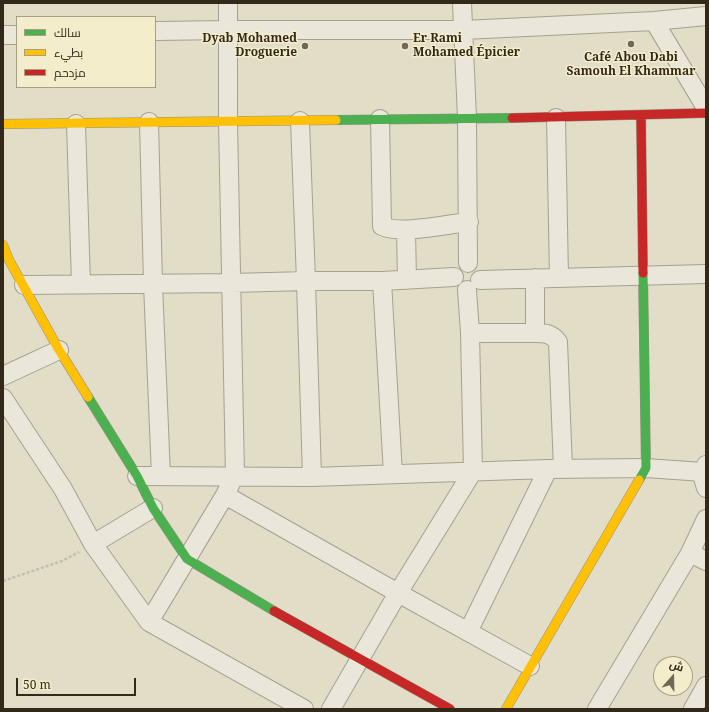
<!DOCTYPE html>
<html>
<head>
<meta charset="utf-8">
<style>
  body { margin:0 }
  #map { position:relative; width:709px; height:712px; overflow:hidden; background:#e2ddc7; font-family:"Noto Serif",Cairo,serif }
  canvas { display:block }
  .frame { position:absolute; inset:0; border:4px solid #33291b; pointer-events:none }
  .legend { position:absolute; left:16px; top:16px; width:140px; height:72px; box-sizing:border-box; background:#f4edcc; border:1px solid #a79f85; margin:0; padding:5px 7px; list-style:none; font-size:12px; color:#33291b }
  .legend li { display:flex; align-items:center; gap:8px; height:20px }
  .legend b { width:20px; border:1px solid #a79f85 }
  .north { position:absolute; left:653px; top:656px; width:40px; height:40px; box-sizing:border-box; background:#f4edcc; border:1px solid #a79f85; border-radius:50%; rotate:20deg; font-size:11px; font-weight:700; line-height:16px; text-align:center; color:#33291b }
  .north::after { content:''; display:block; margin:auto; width:14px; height:18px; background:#706857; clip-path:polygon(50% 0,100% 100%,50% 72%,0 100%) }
  .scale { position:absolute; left:16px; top:678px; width:120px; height:18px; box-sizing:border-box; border:2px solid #33291b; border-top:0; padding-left:5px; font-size:12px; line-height:14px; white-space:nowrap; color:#33291b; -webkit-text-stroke:3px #f4edcc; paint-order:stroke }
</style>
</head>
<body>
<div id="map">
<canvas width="709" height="712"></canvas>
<div class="frame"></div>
<ul class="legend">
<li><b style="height:5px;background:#4caf50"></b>سالك</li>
<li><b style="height:5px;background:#ffc107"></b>بطيء</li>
<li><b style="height:5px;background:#c62828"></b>مزدحم</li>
</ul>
<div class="north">ش</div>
<div class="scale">50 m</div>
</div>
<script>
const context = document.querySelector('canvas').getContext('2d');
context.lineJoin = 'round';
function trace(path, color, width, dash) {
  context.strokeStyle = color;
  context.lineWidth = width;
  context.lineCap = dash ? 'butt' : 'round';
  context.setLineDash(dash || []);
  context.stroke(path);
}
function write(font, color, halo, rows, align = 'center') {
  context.font = font + ' "Noto Serif",serif';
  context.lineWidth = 3;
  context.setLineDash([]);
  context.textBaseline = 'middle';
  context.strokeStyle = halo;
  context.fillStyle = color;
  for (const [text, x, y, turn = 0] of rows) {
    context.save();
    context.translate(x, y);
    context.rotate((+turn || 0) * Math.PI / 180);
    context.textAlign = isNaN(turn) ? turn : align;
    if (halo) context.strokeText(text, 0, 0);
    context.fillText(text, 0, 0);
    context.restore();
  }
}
const street = new Path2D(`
  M462,3l5,115 1,145
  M654,21l52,87
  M155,31l73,-1h235l191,-9 52,-5
  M3,35h14
  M556,118l3,160
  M380,119l2,107c19,9 65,-2 87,-4
  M300,121l6,160 6,196
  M149,122l4,162 8,192
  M76,124l5,160
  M406,230l1,50
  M535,278v55c10,0 16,0 23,9l5,127
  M480,280l226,-6
  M382,281l11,193
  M24,285l208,-2 74,-2h76l72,-4
  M470,333h65
  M3,376l56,-26
  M3,398l60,91 30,55 56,78 155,87
  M706,465l-3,13 3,10
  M137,476l175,1 236,-8 98,-1 57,4
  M225,495l173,98 132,73
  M93,544l60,-36
  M690,553l16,8
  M149,622l76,-127 10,-20 -7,-354v-118
  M468,632l80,-163
  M331,709l67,-116 75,-122 -3,-138 -3,-43
  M597,709l93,-156 16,-34
  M693,709l13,-23`);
const fast = new Path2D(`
  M336,120l176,-2
  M88,397l49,79 16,32 34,51 87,52
  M639,480l7,-12 -3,-195`);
const slow = new Path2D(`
  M3,124l333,-4
  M3,245l6,15 50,90 29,47
  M506,709l133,-229`);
const jam = new Path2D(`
  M641,116l2,157
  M512,118l194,-5
  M274,611l176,98`);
trace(street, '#a6a091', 20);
trace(fast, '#969081', 10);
trace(slow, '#969081', 10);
trace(jam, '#969081', 10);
trace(new Path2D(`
  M3,581l59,-20 17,-9`), '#c2beb1', 2.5, [3, 2]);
trace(street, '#eae6d9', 18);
trace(fast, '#4caf50', 9);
trace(slow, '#ffc107', 9);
trace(jam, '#c62828', 9);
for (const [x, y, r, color] of [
  [631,44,4,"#706857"],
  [305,46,4,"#706857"],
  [405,46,4,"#706857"]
]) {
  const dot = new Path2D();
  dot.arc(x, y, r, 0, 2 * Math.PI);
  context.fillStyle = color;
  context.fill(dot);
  trace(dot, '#f4edcc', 1.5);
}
write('bold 12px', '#33291b', '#f4edcc', [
  ["Dyab Mohamed",297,39],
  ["Droguerie",297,53],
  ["Er Rami",413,39,"left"],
  ["Mohamed Épicier",413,53,"left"],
  ["Café Abou Dabi",631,58,"center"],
  ["Samouh El Khammar",631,72,"center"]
], 'right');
</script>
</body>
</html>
